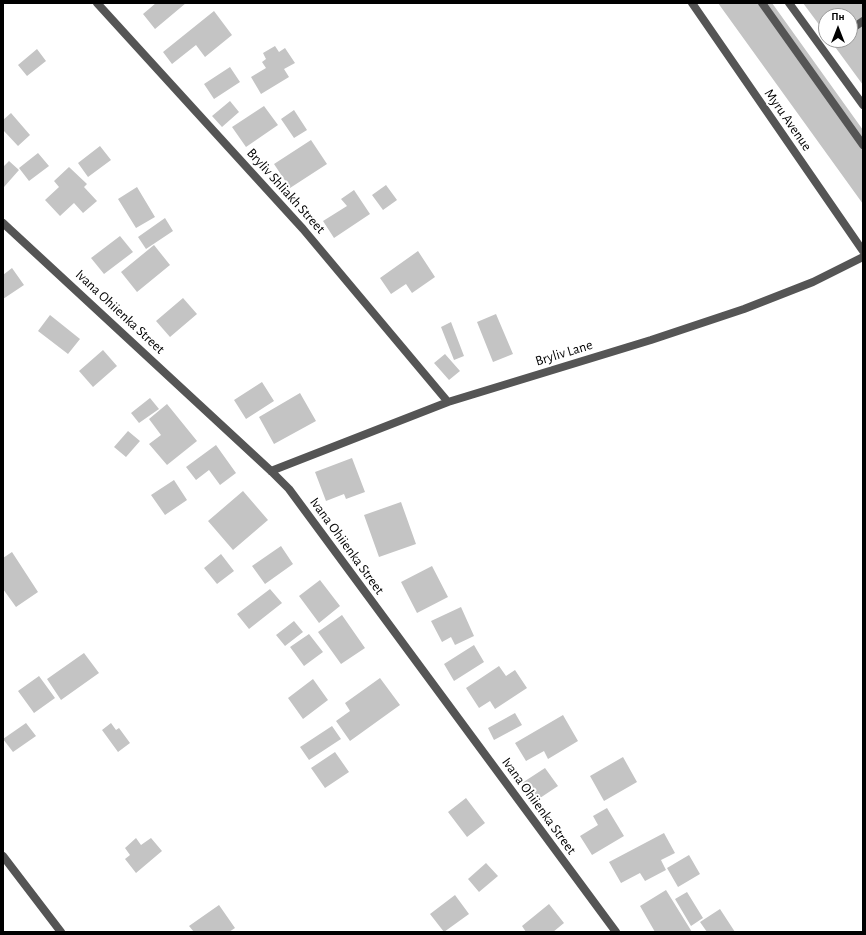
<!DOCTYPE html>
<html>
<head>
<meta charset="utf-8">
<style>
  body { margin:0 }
  #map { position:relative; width:866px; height:935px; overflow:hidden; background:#fff; font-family:"Alegreya Sans",sans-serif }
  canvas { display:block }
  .frame { position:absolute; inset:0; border:4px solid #000; pointer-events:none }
  .north { position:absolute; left:818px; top:8px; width:40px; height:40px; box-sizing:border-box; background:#fff; border:1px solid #999; border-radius:50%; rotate:0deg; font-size:11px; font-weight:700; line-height:16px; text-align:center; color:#000 }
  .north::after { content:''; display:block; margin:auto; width:14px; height:18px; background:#000; clip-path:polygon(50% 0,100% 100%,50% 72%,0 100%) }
</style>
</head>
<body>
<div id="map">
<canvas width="866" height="935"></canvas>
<div class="frame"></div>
<div class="north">Пн</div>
</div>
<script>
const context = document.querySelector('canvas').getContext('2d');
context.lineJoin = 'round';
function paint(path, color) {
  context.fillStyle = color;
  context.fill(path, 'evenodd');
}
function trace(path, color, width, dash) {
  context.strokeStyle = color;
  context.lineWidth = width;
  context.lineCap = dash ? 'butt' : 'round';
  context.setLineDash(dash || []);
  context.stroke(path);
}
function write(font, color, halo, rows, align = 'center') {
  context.font = font + ' "Alegreya Sans",sans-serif';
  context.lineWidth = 4;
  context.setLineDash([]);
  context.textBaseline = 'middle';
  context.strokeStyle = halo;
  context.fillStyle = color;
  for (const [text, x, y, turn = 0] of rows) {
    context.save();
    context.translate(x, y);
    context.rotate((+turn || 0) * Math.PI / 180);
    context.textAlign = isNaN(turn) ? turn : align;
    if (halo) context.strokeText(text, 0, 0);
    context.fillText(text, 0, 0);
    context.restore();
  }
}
paint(new Path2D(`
  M156,3h30l-31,26 -12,-15z
  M718,3h54l91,127v74z
  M803,3h60v82l-33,-45h20v-24h-24v18z
  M214,11l18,24 -27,22 -9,-12 -24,19 -9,-12z
  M275,46l4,6 6,-4 10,15 -11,6 5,8 -28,17 -10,-17 15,-9 -4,-6 4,-3 -3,-6z
  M37,49l9,12 -19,15 -9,-11z
  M230,67l10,15 -26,17 -10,-15z
  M230,101l9,11 -17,15 -10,-11z
  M264,106l14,19 -32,22 -14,-20z
  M294,110l13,20 -13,8 -13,-19z
  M11,113l19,22 -12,11 -15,-16v-10z
  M311,140l16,24 -37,24 -16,-24z
  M100,146l11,14 -23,17 -10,-14z
  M38,153l11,13 -20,15 -10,-13z
  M9,161l10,9 -15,17 -1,-20z
  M69,167l18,17 -3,3 13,14 -14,12 -9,-10 -14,13 -15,-16 14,-13 -5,-6z
  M386,185l11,15 -14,10 -11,-15z
  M137,187l18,30 -19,11 -18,-29z
  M354,190l16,24 -36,24 -11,-17 24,-15 -6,-7z
  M165,218l8,13 -27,18 -8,-12z
  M120,236l13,16 -29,22 -13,-16z
  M154,245l16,20 -33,27 -16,-20z
  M418,251l17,26 -23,16 -6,-9 -15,10 -11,-16z
  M12,268l12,17 -21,14v-24z
  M183,298l14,16 -27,23 -14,-16z
  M496,314l17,40 -20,8 -16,-40z
  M50,315l30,24 -12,15 -30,-23z
  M451,322l13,34 -10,4 -13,-33z
  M103,350l14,16 -24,21 -14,-16z
  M445,354l15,17 -11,9 -15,-17z
  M262,382l12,19 -28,18 -12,-19z
  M300,393l16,28 -42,23 -15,-27z
  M150,398l9,11 -20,14 -8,-10z
  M167,404l30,37 -30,24 -18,-21 12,-9 -12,-16z
  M128,431l12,10 -14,16 -12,-10z
  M216,445l20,28 -16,12 -11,-15 -13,10 -10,-13z
  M352,458l13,34 -19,7 -2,-5 -18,7 -11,-29z
  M174,480l13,20 -22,15 -14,-20z
  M243,491l25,29 -35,30 -25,-29z
  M401,502l15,42 -37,13 -15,-42z
  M281,546l12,18 -28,20 -13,-18z
  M12,552l26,40 -22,15 -13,-18v-31z
  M221,554l13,17 -17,13 -13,-16z
  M432,566l16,31 -31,16 -16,-31z
  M320,580l20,26 -21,17 -20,-27z
  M270,589l12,14 -33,26 -12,-15z
  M461,607l13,29 -19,9 -4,-8 -9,5 -11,-21z
  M342,615l23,33 -24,16 -23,-32z
  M294,621l9,11 -18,14 -9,-11z
  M309,634l14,18 -19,14 -14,-19z
  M474,645l10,17 -30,19 -10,-17z
  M84,653l15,20 -38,27 -14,-21z
  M499,666l7,10 9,-6 12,18 -32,21 -5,-8 -11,7 -13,-20z
  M39,676l16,22 -21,15 -16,-22z
  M380,678l20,27 -50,36 -14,-20 14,-10 -5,-8z
  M313,679l15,21 -25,19 -15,-21z
  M515,713l7,12 -28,15 -6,-12z
  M563,715l15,26 -30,18 -4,-8 -18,10 -11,-18z
  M26,723l10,13 -23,16 -10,-13z
  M111,723l5,7 3,-2 11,15 -12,9 -16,-22z
  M332,726l9,13 -32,21 -9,-13z
  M335,752l14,20 -24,16 -14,-20z
  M623,757l14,25 -33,19 -14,-25z
  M545,768l13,18 -24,16 -12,-19z
  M466,798l19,25 -18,14 -19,-25z
  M607,808l17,28 -32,19 -12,-19 18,-11 -5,-9z
  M664,833l11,20 -14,7 5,10 -21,11 -5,-8 -19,10 -12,-21z
  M136,838l5,7 10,-7 11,13 -26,22 -11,-14 5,-4 -5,-7z
  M689,855l11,19 -22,13 -11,-19z
  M486,863l12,13 -19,16 -11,-13z
  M666,890l26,42h-37l-15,-26z
  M687,892l16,26 -12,8 -16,-27z
  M455,895l14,19 -25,18 -14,-18z
  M549,904l15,19 -11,9h-27l-4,-6z
  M219,905l16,23 -6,4h-35l-5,-6z
  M720,909l15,23h-28l-7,-10z`), '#c4c4c4');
trace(new Path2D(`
  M762,3l101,142
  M789,3l74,102
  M850,30l13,-9`), '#555', 8);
trace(new Path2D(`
  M97,3l206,226 145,173
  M692,3l171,248
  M3,223l268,248 18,18 327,443
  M271,471l177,-69 203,-62 93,-31 69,-27 50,-25
  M3,856l58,76`), '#555', 8);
write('14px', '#000', '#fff', [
  ["Myru Avenue",788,120,55],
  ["Bryliv Shliakh Street",286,191,48],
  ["Ivana Ohiienka Street",120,312,43],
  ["Bryliv Lane",564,353,-17],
  ["Ivana Ohiienka Street",347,546,54],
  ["Ivana Ohiienka Street",539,806,54]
]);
</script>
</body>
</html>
